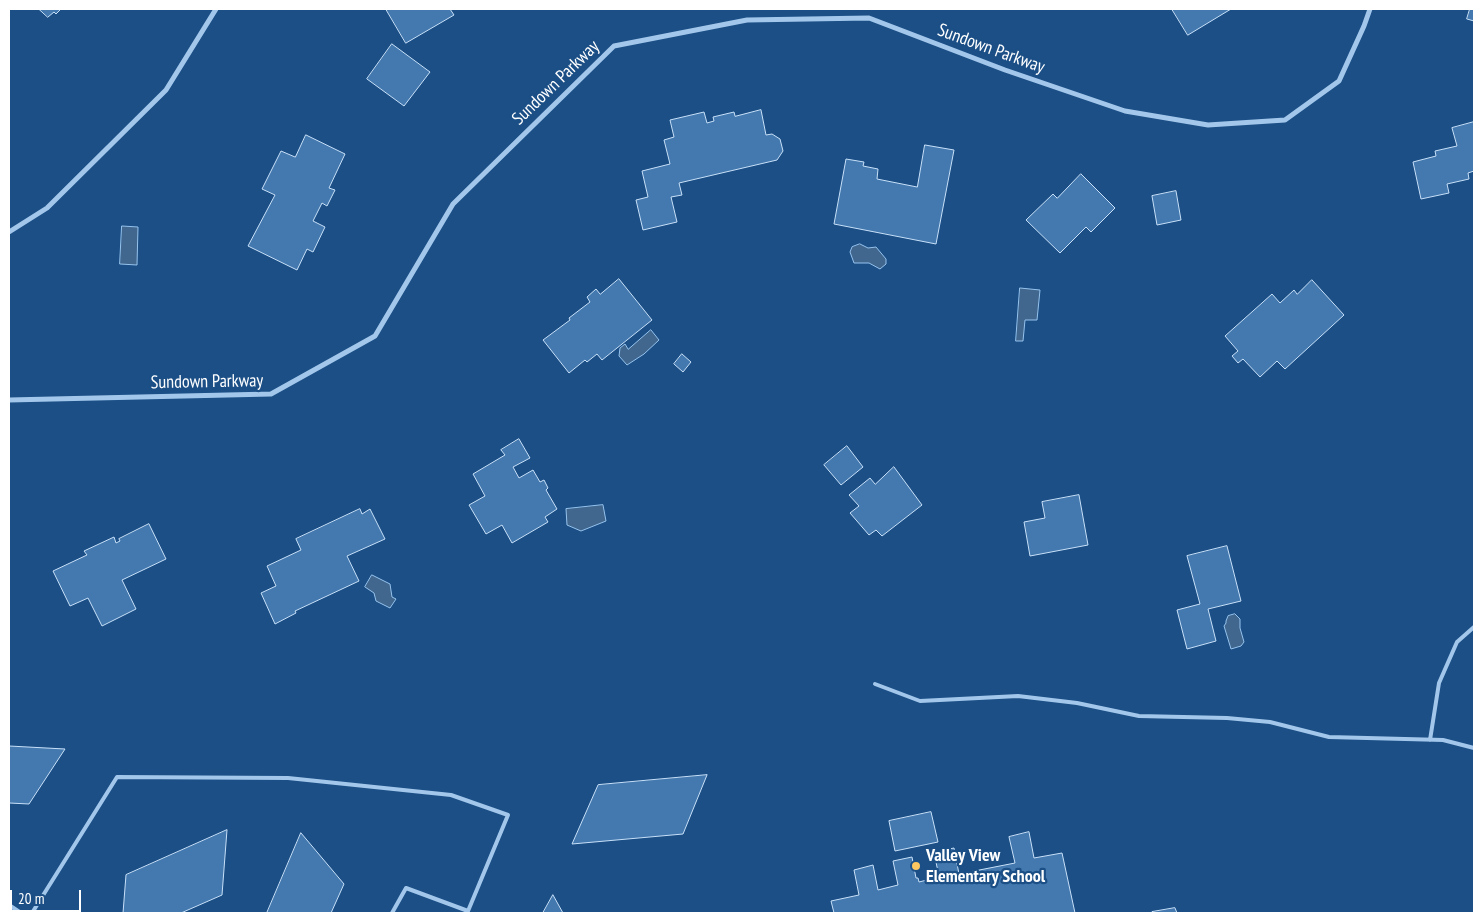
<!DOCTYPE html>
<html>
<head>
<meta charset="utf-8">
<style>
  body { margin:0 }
  #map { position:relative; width:1483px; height:922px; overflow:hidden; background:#1b4f86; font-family:"PT Sans Narrow",sans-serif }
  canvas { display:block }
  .frame { position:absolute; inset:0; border:10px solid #fff; pointer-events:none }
  .scale { position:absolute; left:10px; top:890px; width:71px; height:22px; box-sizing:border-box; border:2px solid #fff; border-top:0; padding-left:6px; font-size:15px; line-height:18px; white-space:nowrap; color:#fff; -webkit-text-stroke:4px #1b4f86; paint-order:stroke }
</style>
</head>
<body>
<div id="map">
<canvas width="1483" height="922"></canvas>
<div class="frame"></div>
<div class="scale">20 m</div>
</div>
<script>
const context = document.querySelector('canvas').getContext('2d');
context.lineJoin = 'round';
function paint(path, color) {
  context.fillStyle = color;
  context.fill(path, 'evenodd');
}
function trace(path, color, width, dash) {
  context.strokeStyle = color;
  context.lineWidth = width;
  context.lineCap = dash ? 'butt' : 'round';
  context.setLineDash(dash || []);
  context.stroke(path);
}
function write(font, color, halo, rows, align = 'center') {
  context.font = font + ' "PT Sans Narrow",sans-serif';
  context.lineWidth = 4.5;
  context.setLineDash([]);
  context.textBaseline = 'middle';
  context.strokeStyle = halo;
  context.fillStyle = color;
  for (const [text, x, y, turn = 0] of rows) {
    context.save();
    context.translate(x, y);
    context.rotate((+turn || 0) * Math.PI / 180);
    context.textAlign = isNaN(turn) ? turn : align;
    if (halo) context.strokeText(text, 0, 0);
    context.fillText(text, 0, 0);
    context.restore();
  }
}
const water = new Path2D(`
  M122,226l16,1 -1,38 -17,-1z
  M860,244l8,4 8,-1 10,12v5l-6,5 -11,-6h-15l-4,-11 2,-5z
  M1020,288l20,2 -3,30h-12l-2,21h-7z
  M651,330l8,10 -15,14 -17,11 -8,-9 1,-8 5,-4 3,5z
  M603,505l3,16 -25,10 -14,-6 -1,-16z
  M372,575l18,9 2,13 4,2 -6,9 -14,-7 -2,-8 -9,-6z
  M1235,614l5,5v9l4,14 -3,4 -10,3 -7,-23 2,-3v-2l2,-5z`);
paint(water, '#41678f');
trace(water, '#96c3ed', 1);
const building = new Path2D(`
  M39,9h22l-5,5 -2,-2 -6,5z
  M386,9h64l4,6 -48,28z
  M1172,9h59l-43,26z
  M1470,9h4v12l-7,-2z
  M392,44l38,28 -26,34 -37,-27z
  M761,110l5,25 6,-1 8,5 3,12 -6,9 -98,23 3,12 -11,2 6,25 -34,8 -7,-30 12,-3 -6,-26 28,-7 -6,-24 10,-3 -4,-17 34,-8 3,11 7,-2 -1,-4 21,-5 1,4z
  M1474,122v49l-6,2 1,6 -22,5 2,9 -28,6 -8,-37 23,-6 -1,-5 22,-5 -5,-18z
  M306,135l39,19 -16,34 6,2 -8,16 -5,-3 -9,18 12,6 -12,25 -6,-3 -10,21 -49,-24 27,-51 -13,-6 19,-38 14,6z
  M925,145l29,5 -18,94 -102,-20 12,-65 18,3 -1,4 15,3 -1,10 40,8z
  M1081,174l34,34 -24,24 -5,-5 -26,26 -34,-33 27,-26 4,4z
  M1176,191l5,29 -24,5 -5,-29z
  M619,279l33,41 -50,40 -5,-6 -10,8 -2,-2 -16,13 -26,-33 27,-20 -1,-2 21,-16 -3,-5 9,-8 4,5z
  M1312,280l32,35 -59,54 -8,-8 -17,16 -17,-18 -5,4 -6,-7 6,-5 -13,-15 47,-42 8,9 14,-13 3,4z
  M682,354l9,8 -8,10 -9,-8z
  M519,439l11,19 -17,9 6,11 14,-8 7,12 4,-2 4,8 -2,2 11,19 -12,8 3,5 -36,21 -10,-18 -16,9 -17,-29 16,-9 -12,-22 32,-19 -4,-5z
  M847,446l16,21 -22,18 -17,-20z
  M894,467l28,38 -40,31 -6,-6 -7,5 -19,-22 9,-7 -10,-11 21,-17 5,6z
  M1079,495l9,50 -58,11 -6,-34 21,-4 -3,-16z
  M360,509l2,5 8,-5 15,30 -38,17 12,25 -64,30 1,2 -21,11 -14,-31 15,-7 -9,-20 34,-16 -5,-11z
  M149,524l17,35 -44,21 14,29 -34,17 -14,-28 -18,8 -17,-35 34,-16 -3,-4 30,-14 2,6 4,-2 -1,-2z
  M1227,546l14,55 -33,8 8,32 -29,8 -10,-39 23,-6 -13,-48z
  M9,746l56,3 -36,55 -20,-1z
  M707,775l-24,59 -111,10 26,-59z
  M931,812l7,30 -43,9 -6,-30z
  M227,830l-5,65 -41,18h-58l3,-38z
  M1029,832l5,26 28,-5 13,60h-241l-3,-12 28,-6 -5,-25 19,-5 5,25 20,-5 -5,-24 19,-4 4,21h2l1,4 20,-5 -5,-25 20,-4 5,26 56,-11 -6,-26z
  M301,833l43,51 -13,29h-64z
  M553,895l10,18h-20z
  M1175,908l2,5h-25v-1z`);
paint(building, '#4479af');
trace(building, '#c8e0f8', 1);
trace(new Path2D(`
  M875,684l45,17 98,-5 59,7 62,13 88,2 43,4 59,15 114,3 31,8
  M1430,740l9,-57 18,-41 17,-15
  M9,905l12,8
  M32,913l85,-136 171,1 163,17 57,20 -40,96
  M392,913l14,-25 62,23 -1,2`), '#a3c7eb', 4);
trace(new Path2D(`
  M9,232l38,-24 119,-118 50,-81
  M9,400l262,-6 104,-58 78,-132 161,-158 133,-26 122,-2 136,52 120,41 83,14 77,-5 54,-39 25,-55 6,-17`), '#a3c7eb', 5);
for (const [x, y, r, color] of [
  [916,866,5,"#fcc760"]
]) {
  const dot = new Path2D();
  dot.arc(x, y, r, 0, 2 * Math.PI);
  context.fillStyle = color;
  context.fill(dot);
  trace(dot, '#1b4f86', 2);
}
write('18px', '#fff', '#1b4f86', [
  ["Sundown Parkway",991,49,20],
  ["Sundown Parkway",556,83,-44],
  ["Sundown Parkway",207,382,-1]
]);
write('bold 18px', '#fff', '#1b4f86', [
  ["Valley View",926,856],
  ["Elementary School",926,877]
], 'left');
</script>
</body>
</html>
